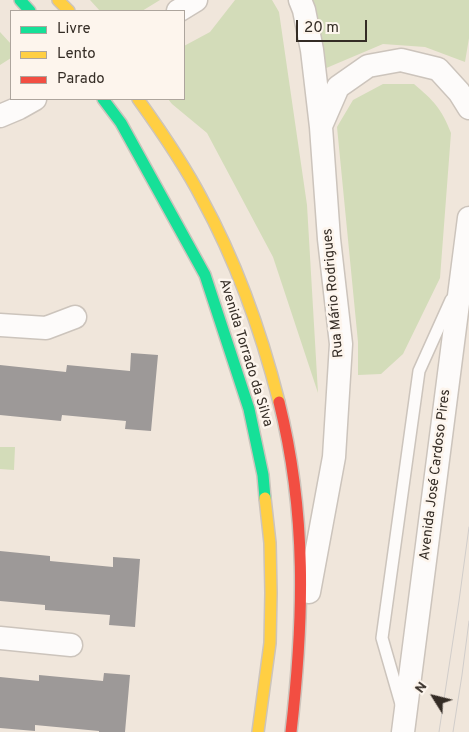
<!DOCTYPE html>
<html>
<head>
<meta charset="utf-8">
<style>
  body { margin:0 }
  #map { position:relative; width:469px; height:732px; overflow:hidden; background:#f0e6db; font-family:Overpass,sans-serif }
  canvas { display:block }
  .legend { position:absolute; left:10px; top:10px; width:175px; height:90px; box-sizing:border-box; background:#fdf5ed; border:1px solid #ada59d; margin:0; padding:6px 9px; list-style:none; font-size:15px; color:#342c25 }
  .legend li { display:flex; align-items:center; gap:10px; height:25px }
  .legend b { width:25px; border:1px solid #ada59d }
  .north { position:absolute; left:409px; top:672px; width:50px; height:50px; -webkit-text-stroke:4px #fdf5ed; paint-order:stroke; rotate:306deg; font-size:14px; font-weight:700; line-height:20px; text-align:center; color:#342c25 }
  .north::after { content:''; display:block; margin:auto; width:18px; height:22px; background:#342c25; clip-path:polygon(50% 0,100% 100%,50% 72%,0 100%) }
  .scale { position:absolute; left:296px; top:20px; width:71px; height:22px; box-sizing:border-box; border:2px solid #342c25; border-top:0; padding-left:6px; font-size:15px; line-height:18px; white-space:nowrap; color:#342c25; -webkit-text-stroke:4px #fdf5ed; paint-order:stroke }
</style>
</head>
<body>
<div id="map">
<canvas width="469" height="732"></canvas>
<ul class="legend">
<li><b style="height:6px;background:#16e098"></b>Livre</li>
<li><b style="height:6px;background:#ffcf43"></b>Lento</li>
<li><b style="height:6px;background:#f24e42"></b>Parado</li>
</ul>
<div class="north">N</div>
<div class="scale">20 m</div>
</div>
<script>
const context = document.querySelector('canvas').getContext('2d');
context.lineJoin = 'round';
function paint(path, color) {
  context.fillStyle = color;
  context.fill(path, 'evenodd');
}
function trace(path, color, width, dash) {
  context.strokeStyle = color;
  context.lineWidth = width;
  context.lineCap = dash ? 'butt' : 'round';
  context.setLineDash(dash || []);
  context.stroke(path);
}
function write(font, color, halo, rows, align = 'center') {
  context.font = font + ' Overpass,sans-serif';
  context.lineWidth = 5;
  context.setLineDash([]);
  context.textBaseline = 'middle';
  context.strokeStyle = halo;
  context.fillStyle = color;
  for (const [text, x, y, turn = 0] of rows) {
    context.save();
    context.translate(x, y);
    context.rotate((+turn || 0) * Math.PI / 180);
    context.textAlign = isNaN(turn) ? turn : align;
    if (halo) context.strokeText(text, 0, 0);
    context.fillText(text, 0, 0);
    context.restore();
  }
}
paint(new Path2D(`
  M90,0h70l-18,11h-42z
  M235,0h37l7,12 28,193 11,188 -45,-136 -66,-124 -35,-29 -4,-5h16v-53l26,-14z
  M311,0h158v38l-4,24 -40,-15 -42,-3 -59,25z
  M0,32l11,12v14l-11,7z
  M383,84h31c19,16 28,25 37,49l-11,145 -37,76 -22,20 -23,1v-33l-21,-215 16,-27z
  M0,447h15l-1,23 -14,-1z`), '#d3dcb9');
paint(new Path2D(`
  M131,353l27,2 -7,76 -26,-2 1,-8 -64,-6 -1,6 -61,-6v-50l66,7 1,-7 63,6z
  M0,551l50,5v5l63,6v-10l27,2 -5,68 -26,-2 1,-10 -65,-5v-5l-45,-4z
  M104,673l26,2 -5,57h-26v-1l-64,-6v6l-35,-3v-51l39,4v-6l64,6z`), '#9d9998');
const lane = new Path2D(`
  M401,704l-19,-66 37,-267 32,-71`);
const street = new Path2D(`
  M300,0l4,10 8,40 9,77 8,112 12,105 -7,113 -25,135
  M178,11l18,-11
  M0,116l19,-8 16,-9
  M321,126l17,-39 30,-21 33,-6 37,9 21,23 10,16
  M0,325l46,3 29,-11
  M0,638l71,7
  M403,732l66,-514`);
const fast = new Path2D(`
  M20,0l10,11
  M103,99l18,24 84,152 44,134 14,66 2,23`);
const slow = new Path2D(`
  M58,0l11,11
  M138,99c23,32 46,65 64,100 35,64 59,132 77,203
  M258,732l12,-89 1,-50 -1,-50 -5,-45`);
const jam = new Path2D(`
  M279,402c28,112 25,217 12,330`);
trace(lane, '#ccc4bc', 14);
trace(street, '#ccc4bc', 25);
trace(fast, '#ccc4bc', 14);
trace(slow, '#ccc4bc', 14);
trace(jam, '#ccc4bc', 14);
trace(lane, '#fdfbfa', 11);
trace(street, '#fdfbfa', 22);
trace(fast, '#16e098', 11);
trace(slow, '#ffcf43', 11);
trace(jam, '#f24e42', 11);
trace(new Path2D(`
  M439,732l20,-131 10,-74
  M453,732l9,-57 7,-54`), '#d1cdca', 1);
write('14px', '#342c25', '#fdf5ed', [
  ["Rua Mário Rodrigues",334,293,-95],
  ["Avenida Torrado da Silva",245,353,73],
  ["Avenida José Cardoso Pires",436,475,-83]
]);
</script>
</body>
</html>
